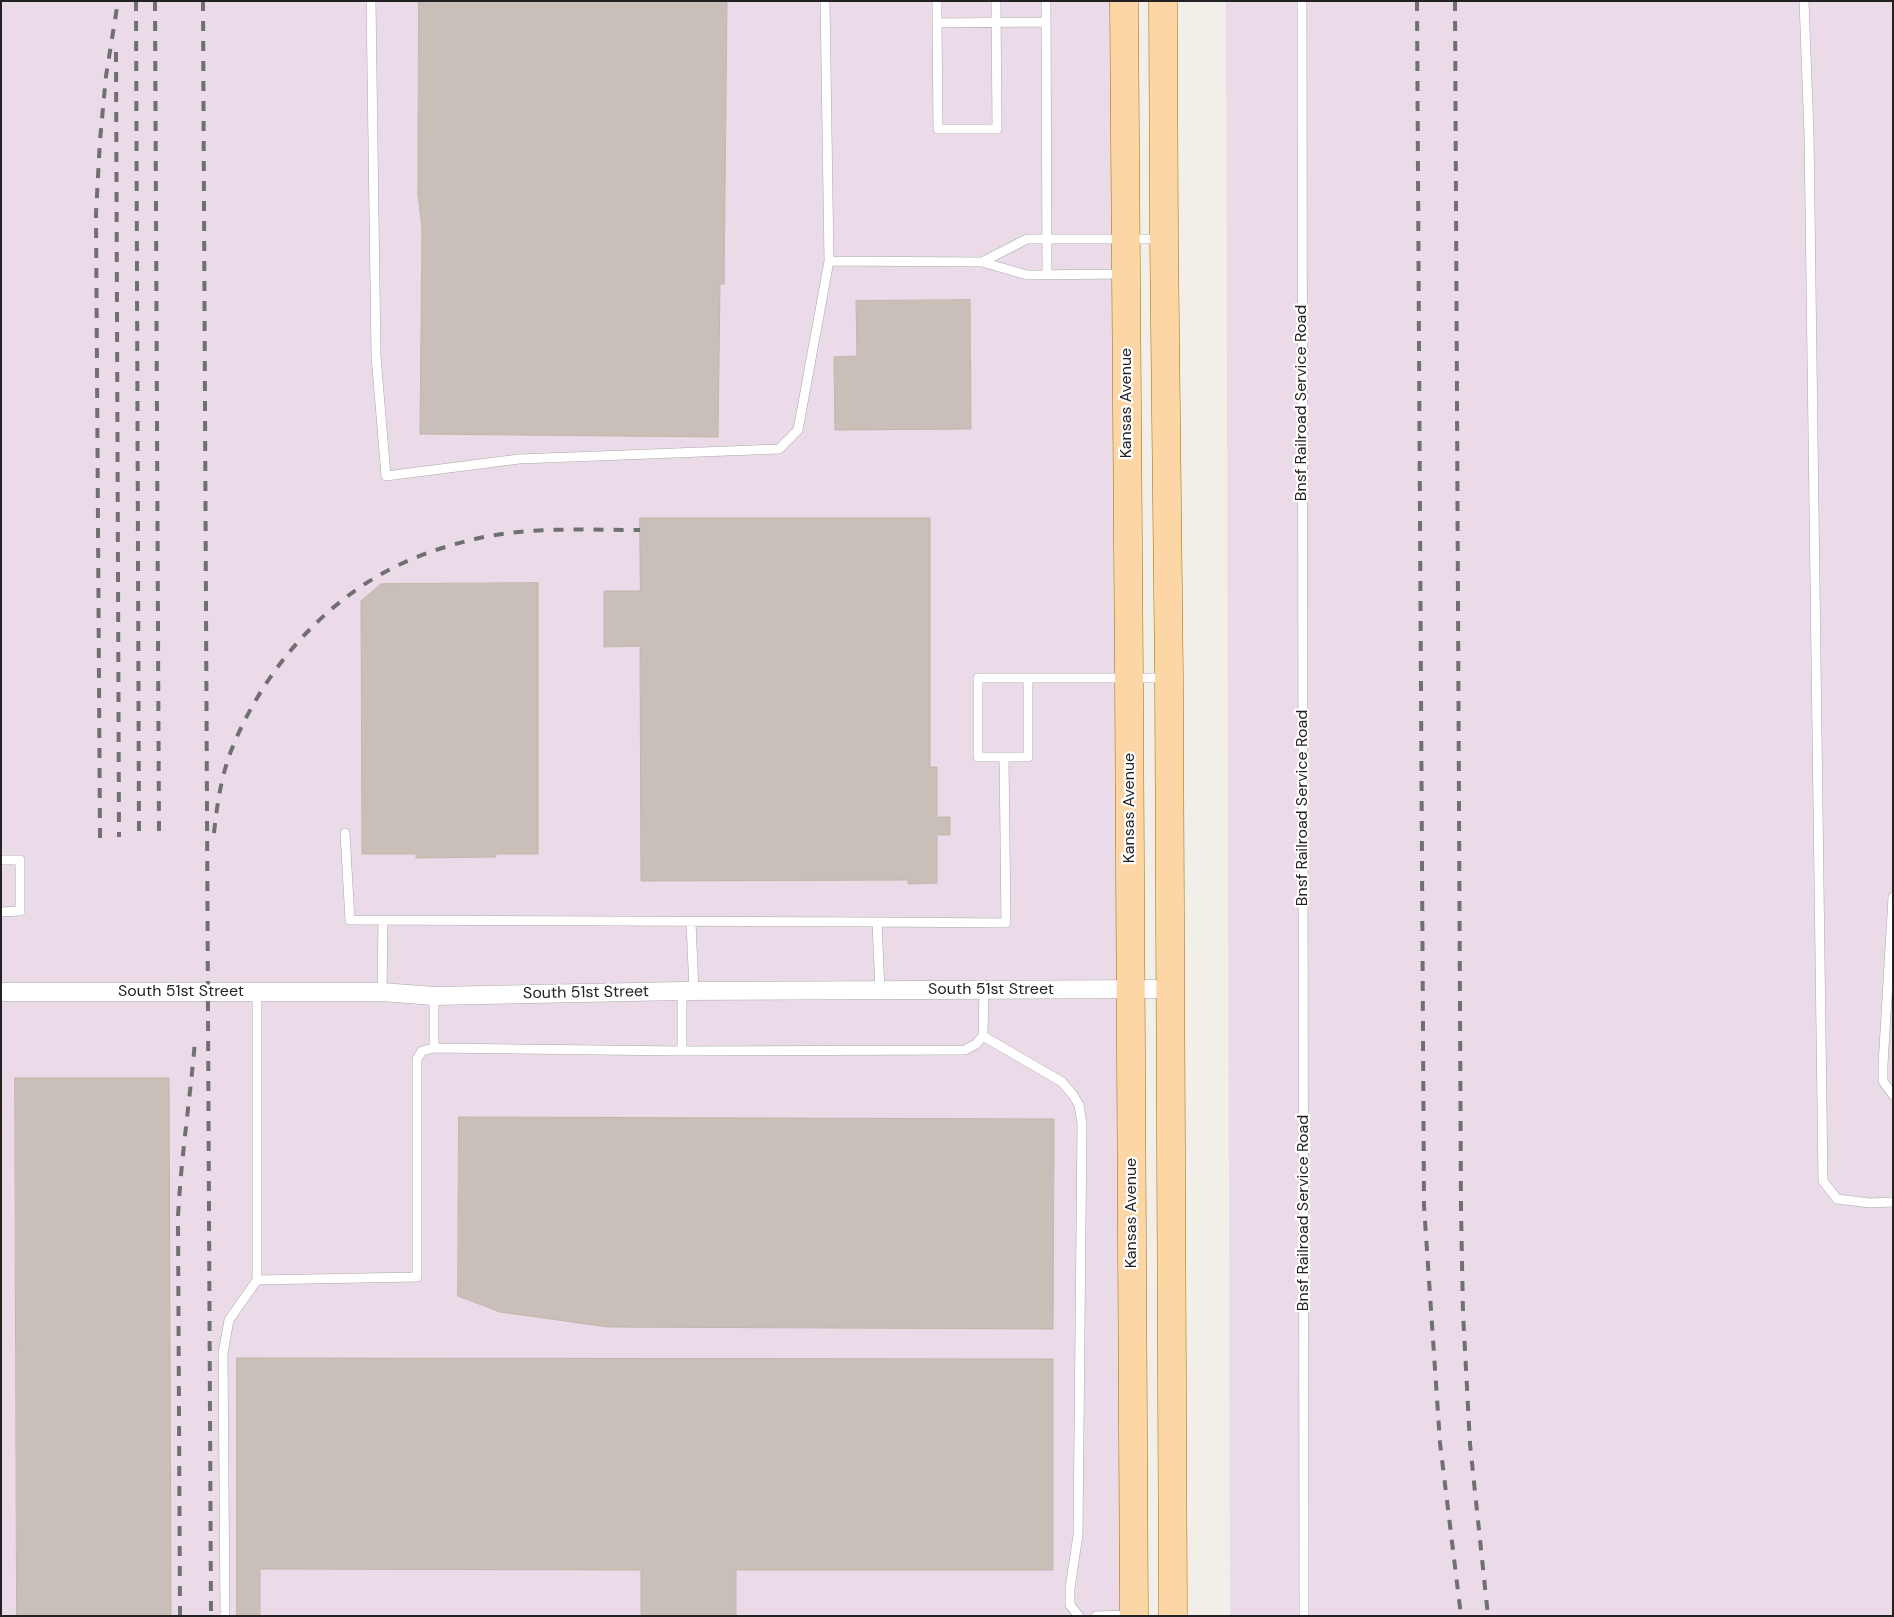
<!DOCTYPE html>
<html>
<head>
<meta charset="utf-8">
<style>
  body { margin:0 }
  #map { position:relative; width:1894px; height:1617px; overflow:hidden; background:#f2efe9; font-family:"DM Sans",sans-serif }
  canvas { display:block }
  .frame { position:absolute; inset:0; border:2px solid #222; pointer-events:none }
</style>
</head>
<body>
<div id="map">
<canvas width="1894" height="1617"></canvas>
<div class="frame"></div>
</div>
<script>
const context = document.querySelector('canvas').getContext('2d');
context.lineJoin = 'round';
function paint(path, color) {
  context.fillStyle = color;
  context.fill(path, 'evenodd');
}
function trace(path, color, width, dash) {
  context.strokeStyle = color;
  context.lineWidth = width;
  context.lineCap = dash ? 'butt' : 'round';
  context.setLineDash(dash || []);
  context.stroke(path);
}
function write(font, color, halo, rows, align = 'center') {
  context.font = font + ' "DM Sans",sans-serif';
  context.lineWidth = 4.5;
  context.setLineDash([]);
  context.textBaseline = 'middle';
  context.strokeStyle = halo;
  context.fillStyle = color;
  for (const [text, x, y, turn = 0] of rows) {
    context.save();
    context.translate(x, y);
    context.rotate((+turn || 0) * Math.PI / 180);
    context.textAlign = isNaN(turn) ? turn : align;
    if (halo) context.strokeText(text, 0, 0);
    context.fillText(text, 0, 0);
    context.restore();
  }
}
paint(new Path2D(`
  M1,1h1117l5,1615h-1122z
  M1226,1h667v1615h-663z`), '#ebdbe8');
const building = new Path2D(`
  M419,1h308l-3,283h-4l-2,153 -298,-3 2,-206 -4,-34z
  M970,300l1,129 -136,1 -1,-73 23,-1 -1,-55z
  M640,518h290v249h7v50h13v18h-13v48l-29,1v-4l-267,1 -1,-235 -36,1v-56h36z
  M538,583v271h-42v3l-80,1v-4h-54l-1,-253 20,-17z
  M15,1078h154l2,538h-154z
  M459,1117l595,2 -1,210 -445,-2 -108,-15 -42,-16z
  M237,1358l816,1v211h-317v46h-95v-46l-381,-1v47h-23z`);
paint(building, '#c7bfb8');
trace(building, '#c4b6ab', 1);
const lane = new Path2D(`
  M371,1l5,355 10,120 133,-17 260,-10 19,-19 31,-169 153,1 45,13 97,-1
  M825,1l4,260
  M937,1v22l109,-1
  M1046,1l1,274
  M1302,1l2,1615
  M1804,1l5,133 14,1047 14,18 33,4 23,-1
  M937,23l1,106h59l-1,-128
  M982,262l45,-23h134
  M1028,678v79h-50v-79h189
  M345,833l5,87 527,2
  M1,860h19v51l-19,1
  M1893,897l-10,168v16l10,14
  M691,922l3,69
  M682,991v60l283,-1 11,-6 7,-8 1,-46
  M880,991l-3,-69 129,1 -2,-166
  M257,992v288l160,-3v-218l5,-8 12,-3v-52
  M382,992l1,-71
  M983,1036l79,46 11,13 6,10 3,18 -4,412 -8,53v17l9,11
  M434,1048l248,3
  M225,1616l-2,-263 6,-33 28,-40
  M1096,1616l35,-1`);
const street = new Path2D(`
  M1,992h381l52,4 248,-5 489,-2`);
const primary = new Path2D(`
  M1124,1l5,677 5,938
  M1163,1l1,238 5,439 4,938`);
trace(lane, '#a9a9a9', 10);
trace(street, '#a9a9a9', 19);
trace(primary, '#a06b00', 29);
trace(lane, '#fff', 9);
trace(street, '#fff', 18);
trace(primary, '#fcd6a4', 28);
trace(new Path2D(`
  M136,1l3,835
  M155,1l4,836
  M203,1l8,1615
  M1417,1l7,1205 16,237 21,173
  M1455,1l6,1208 2,104 7,131 18,172
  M116,52l3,785
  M214,833c3,-28 7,-56 17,-82 31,-79 93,-152 172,-188 20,-9 43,-17 64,-22 56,-15 116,-11 173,-11
  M100,838l-4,-625 4,-73 6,-64 12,-75
  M180,1616l-2,-399c3,-59 12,-117 17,-176`), '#707070', 4, [10, 10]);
write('16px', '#222', '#fff', [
  ["Kansas Avenue",1127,403,-90],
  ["Bnsf Railroad Service Road",1302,403,-90],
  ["Kansas Avenue",1130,808,-90],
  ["Bnsf Railroad Service Road",1303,808,-90],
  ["South 51st Street",991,990],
  ["South 51st Street",181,992],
  ["South 51st Street",586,993,-1],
  ["Kansas Avenue",1132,1213,-90],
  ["Bnsf Railroad Service Road",1304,1213,-90]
]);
</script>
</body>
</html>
